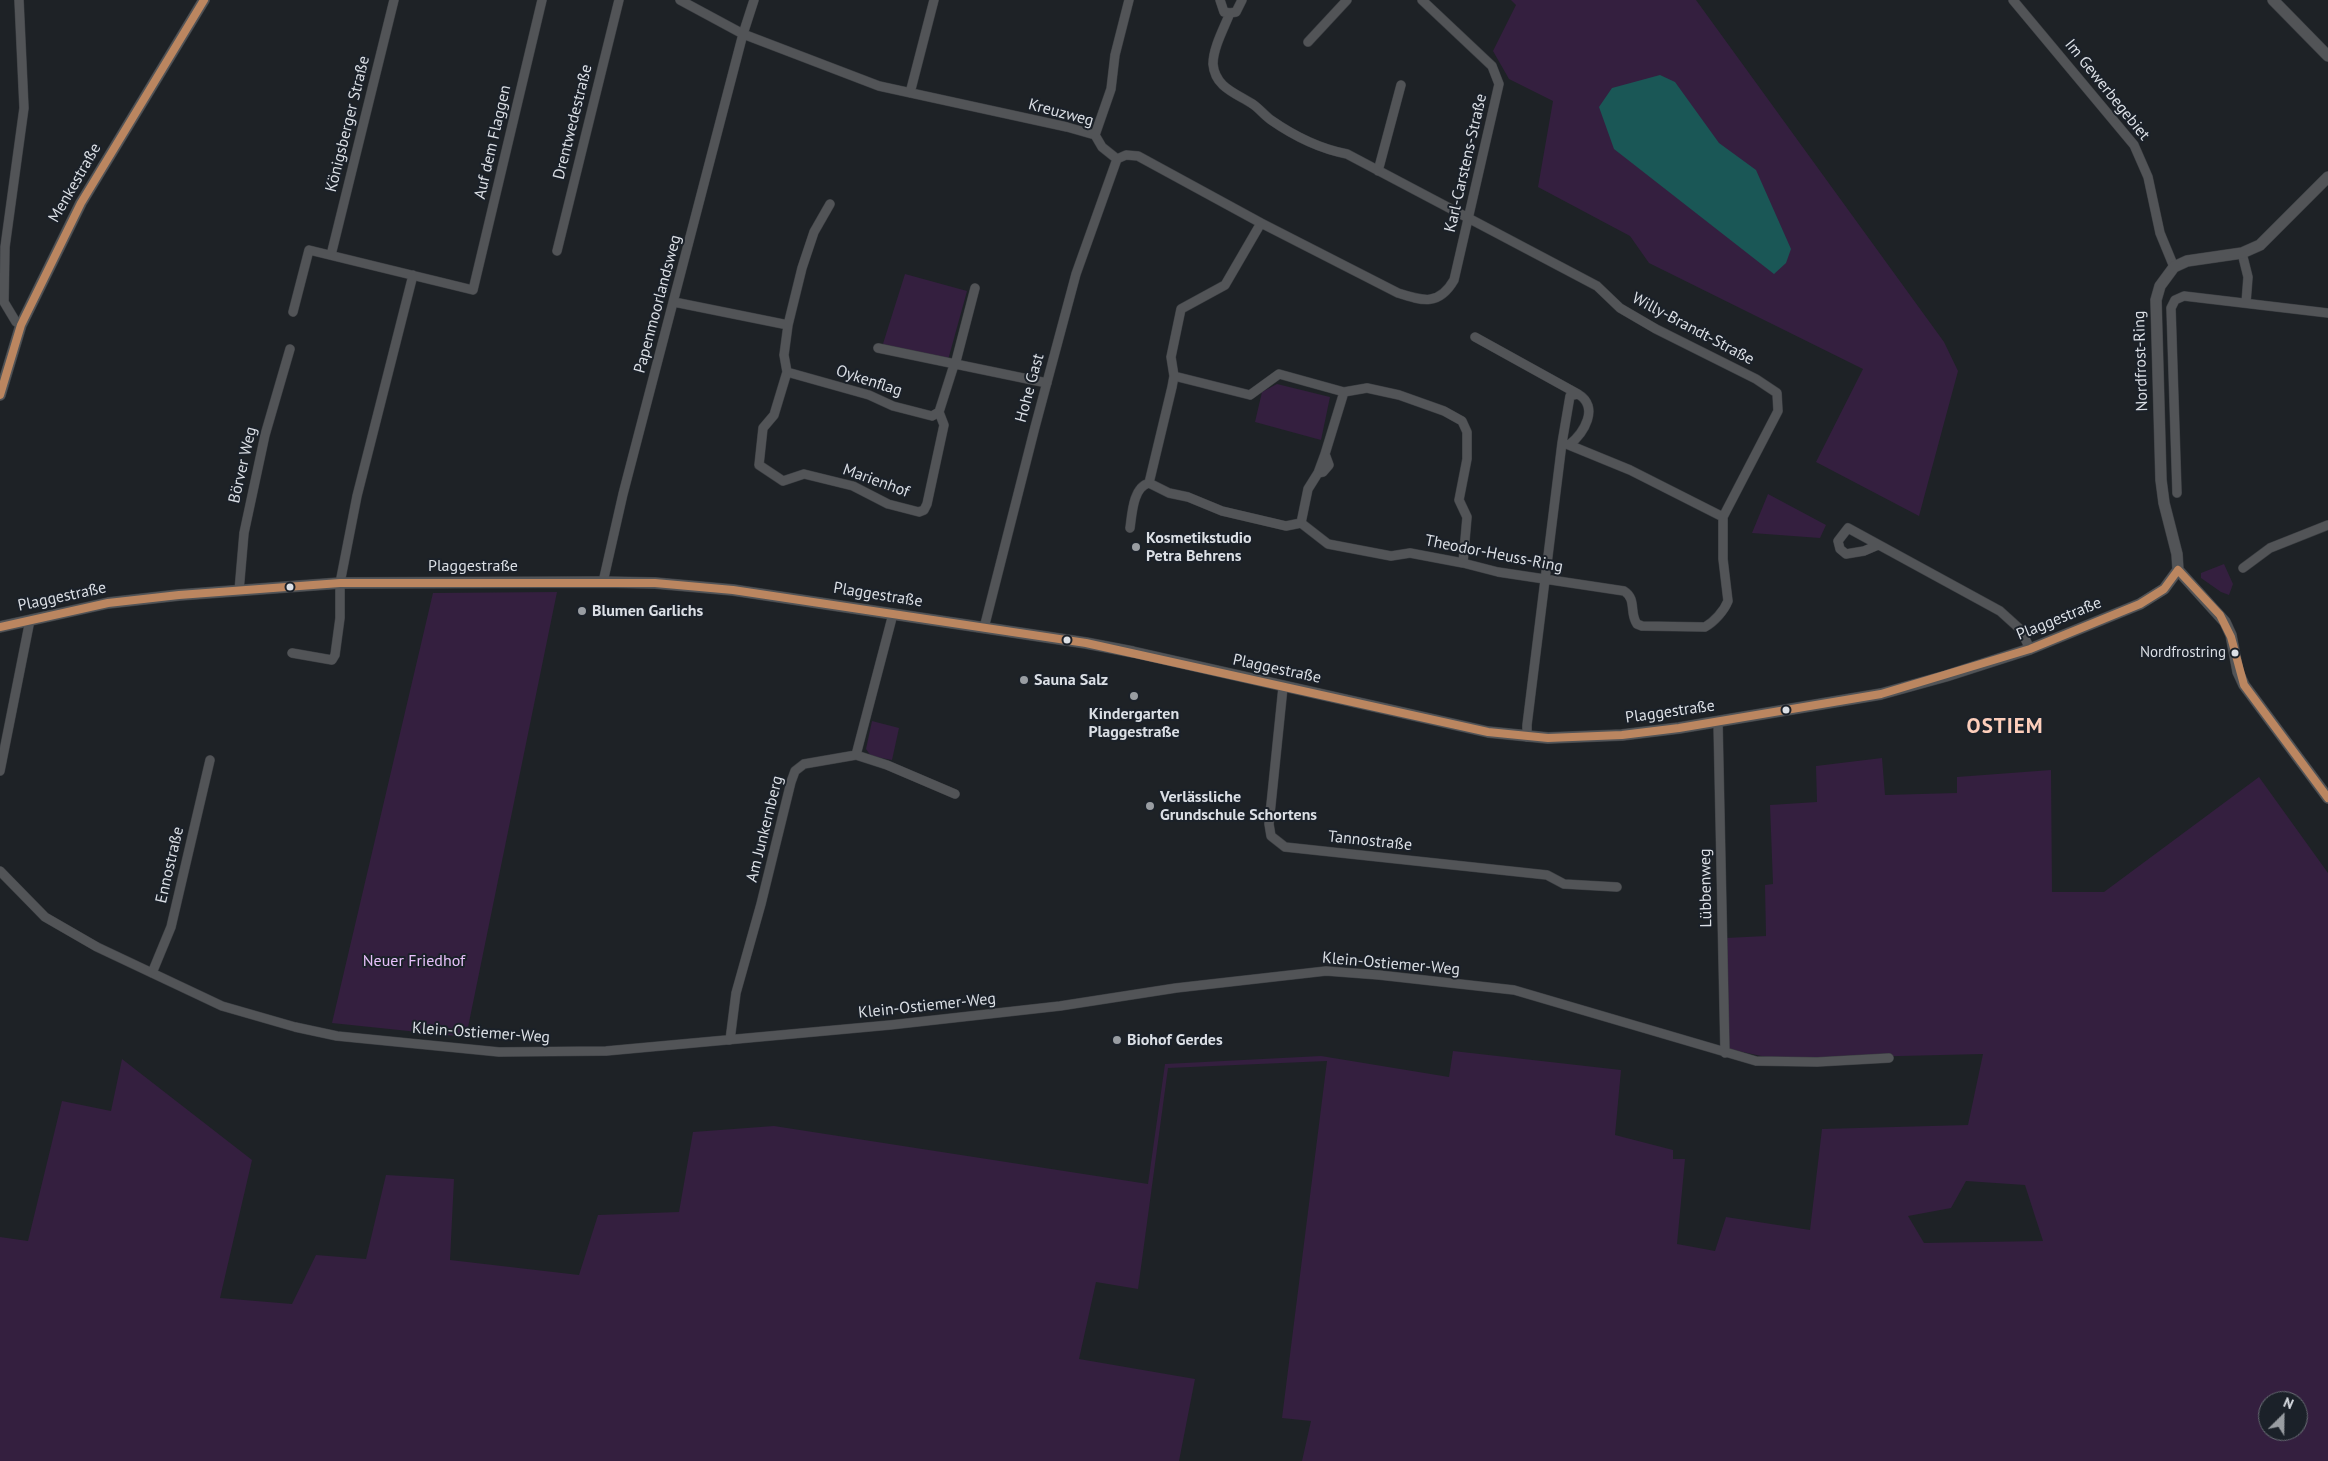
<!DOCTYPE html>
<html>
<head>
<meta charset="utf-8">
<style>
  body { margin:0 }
  #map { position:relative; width:2328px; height:1461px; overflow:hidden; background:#1e2226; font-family:"PT Sans",sans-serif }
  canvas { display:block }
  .north { position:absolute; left:2258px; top:1391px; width:50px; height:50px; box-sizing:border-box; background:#1b2129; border:1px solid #686d74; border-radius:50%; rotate:23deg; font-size:14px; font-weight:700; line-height:20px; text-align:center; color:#dbdfe5 }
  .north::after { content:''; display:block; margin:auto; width:18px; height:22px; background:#999da2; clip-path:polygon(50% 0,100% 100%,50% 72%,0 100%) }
</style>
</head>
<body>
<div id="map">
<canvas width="2328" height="1461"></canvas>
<div class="north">N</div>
</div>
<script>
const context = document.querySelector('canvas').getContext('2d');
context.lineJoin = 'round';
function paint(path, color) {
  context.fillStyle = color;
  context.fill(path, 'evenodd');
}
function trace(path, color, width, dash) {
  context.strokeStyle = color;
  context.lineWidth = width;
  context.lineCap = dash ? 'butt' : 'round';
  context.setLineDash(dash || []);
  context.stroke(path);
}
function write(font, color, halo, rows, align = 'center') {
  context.font = font + ' "PT Sans",sans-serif';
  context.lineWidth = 4;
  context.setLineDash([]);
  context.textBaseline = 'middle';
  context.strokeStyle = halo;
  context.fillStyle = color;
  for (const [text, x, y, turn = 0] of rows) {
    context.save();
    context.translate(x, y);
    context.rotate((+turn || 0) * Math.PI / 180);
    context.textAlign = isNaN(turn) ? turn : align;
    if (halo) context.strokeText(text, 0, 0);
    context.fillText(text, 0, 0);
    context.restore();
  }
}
paint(new Path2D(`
  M1511,0h185l248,342 14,29 -39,145 -103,-54 47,-93 -214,-106 -19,-27 -92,-49 15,-86 -44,-22 -16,-28 23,-46z
  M905,274l62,17 -19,69 -66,-13z
  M1277,384l53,13 -9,43 -66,-18 7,-30z
  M1768,494l58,31 -6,13 -68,-5z
  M2224,564l9,20 -4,11 -8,-3 -20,-14v-5z
  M557,592l-91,445 -134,-14 101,-430z
  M872,721l27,7 -7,32 -21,-4 -5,-7z
  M1882,758l3,37 72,-2v-16l94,-7 1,122h52l155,-115 69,96v588h-1026l9,-40 -29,-3 45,-357 -159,7 -30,221 -42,-7 -17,77 116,20 -16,82h-1179v-224l28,4 34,-140 49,10 11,-52 130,101 -32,138 72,6 24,-49 50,4 20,-84 68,4 -4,81 129,15 19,-60 81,-3 14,-80 81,-6 374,58 17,-120 156,-8 128,21 4,-26 168,19 -6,65 58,15v9h12l-8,85 38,7 11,-34 84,13 12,-101 146,-4 15,-71 -208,5 -46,-10 -3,-111 40,-2 -1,-51 8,-1 -3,-79 47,-3 -1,-36zM1966,1181l59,4 18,56 -119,2 -16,-27 43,-8zM2268,1401h30v30h-30z`), '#341f3f');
paint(new Path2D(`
  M1660,75l15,7 44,61 37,27 35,79 -5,14 -12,11 -160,-125 -15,-42 13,-19z`), '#1a5756');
const street = new Path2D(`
  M19,0l5,108 -19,139 -1,55 12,20 5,3
  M680,0l63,34 136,52 188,41 28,8 7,12 15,12 9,-4 12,1 123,67 137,70c25,8 41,13 56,-13l45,-196 -7,-18 -70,-66
  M1220,0l4,12 6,1
  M1242,0l-6,12 -6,1c-6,15 -17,35 -17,51 2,23 22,29 38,39 7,4 13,12 20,17 23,16 50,29 76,34l250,132 23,22 36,21 100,50 21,14 1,18 -55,106 -93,-47 -61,-25
  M2013,0l121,145 14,32 12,56 14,34
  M1308,42l39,-42
  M910,93l24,-93
  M1095,135l16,-46 4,-34 14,-55
  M1378,171l23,-86
  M830,204l-16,28 -12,36 -14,57 -4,30 3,17 -13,43 -11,13 -4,37 24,16 21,-7 49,12 35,18 31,8 5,-2 3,-6 17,-79 -5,-13 14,-44 2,-3 20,-77
  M1261,223l-36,62 -44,24 -10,48 3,19 -2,11 -23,96 20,10 19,4 34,14 64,15 15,-3 27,21 63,12 19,-3 53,10 35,9 126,19c13,8 5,22 13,33l5,2 63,1c9,-5 19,-16 23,-26l-5,-42v-42
  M557,251l62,-251
  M2242,253l6,24 -2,26
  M331,255l63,-255
  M674,302l114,23
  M293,312l16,-62 164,40 69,-290
  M1475,337l103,57
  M878,348l169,35
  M787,372l82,23 24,11 39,10 7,-4
  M1174,376l76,19 29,-21 65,18 23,-4 32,7 45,16 18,10 5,11v27l-8,41 8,17 -4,46
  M1318,473l5,-1 6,-7 -4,-11
  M2177,493l-6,-185 4,-8 9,-4 144,17
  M1301,523l7,-34 10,-16 7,-19 19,-62
  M1130,528c2,-14 3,-41 19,-45
  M1878,545l-14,6 -18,3 -6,-5 -2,-8 10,-13 152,83 21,19 9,19
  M2243,568l27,-20 58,-23
  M603,582l20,-88 120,-460 11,-34
  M239,591l5,-58 21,-98 25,-86
  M984,628l51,-201 41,-153 41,-115
  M292,653l40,7 3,-5 5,-37v-35l17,-87 56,-221
  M1283,687l-14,137 2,12 14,11 262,28 17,9 53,3
  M1718,722l7,331
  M1527,737v-12l35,-282 8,-47 8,-2c22,13 6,39 -9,51l-7,-2
  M856,755l31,10 68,29
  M0,771l30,-151
  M0,871l45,46 52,30 125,59 73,21 42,9 162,16 107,-1 284,-26 170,-19 116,-18 150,-17 53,4 135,15 242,71 61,1 72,-4
  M152,973l19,-46 39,-167
  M730,1040l6,-47 25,-89 30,-122 4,-11 9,-7 52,-9 37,-141`);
const secondary = new Path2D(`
  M2273,0l55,56
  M2328,177l-68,68 -18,8 -55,8 -13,6 -14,19 -4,14 5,180 3,23 13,51 1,16 47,52 6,13 7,37 6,13 84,113
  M0,395l21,-70 60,-122 123,-203
  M0,627l108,-24 71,-8 161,-12 263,-1 52,1 78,7 353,53 47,9 355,80 60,6 74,-3 57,-7 202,-34 65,-18 84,-27 110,-45 24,-15 14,-19`);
trace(street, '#3b3e42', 10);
trace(secondary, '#3b3e42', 12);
trace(street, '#525457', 9);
trace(secondary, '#525457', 11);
trace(new Path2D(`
  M0,395l21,-70 60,-122 123,-203
  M2178,570l42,45 11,22 13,48 84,113
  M0,627l108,-24 71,-8 161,-12h315l78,7 353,53 402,89 60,6 74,-3 57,-7 202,-34 149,-45 110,-45 24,-15 14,-19`), '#bb8660', 8);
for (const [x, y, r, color] of [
  [1136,547,5,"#999da2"],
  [290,587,4.5,"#dbdfe5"],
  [582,611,5,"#999da2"],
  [1067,640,4.5,"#dbdfe5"],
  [2235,653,4.5,"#dbdfe5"],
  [1024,680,5,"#999da2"],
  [1134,696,5,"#999da2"],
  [1786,710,4.5,"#dbdfe5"],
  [1150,806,5,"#999da2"],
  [1117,1040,5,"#999da2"]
]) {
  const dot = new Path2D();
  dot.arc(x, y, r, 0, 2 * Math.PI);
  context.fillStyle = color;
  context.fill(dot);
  trace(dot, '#1b2129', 2);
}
write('15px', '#dbdfe5', '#1b2129', [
  ["Nordfrostring",2226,653]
], 'right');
write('16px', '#dbdfe5', '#1b2129', [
  ["Im Gewerbegebiet",2107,90,51],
  ["Kreuzweg",1061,113,15],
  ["Drentwedestraße",573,122,-76],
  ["Königsberger Straße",348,124,-76],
  ["Auf dem Flaggen",493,142,-77],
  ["Karl-Carstens-Straße",1466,163,-77],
  ["Menkestraße",75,183,-60],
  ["Papenmoorlandsweg",658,304,-75],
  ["Willy-Brandt-Straße",1693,329,28],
  ["Nordfrost-Ring",2141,361,-92],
  ["Oykenflag",869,381,18],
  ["Hohe Gast",1030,388,-75],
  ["Börver Weg",243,465,-77],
  ["Marienhof",876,481,20],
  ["Theodor-Heuss-Ring",1494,554,11],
  ["Plaggestraße",473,566],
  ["Plaggestraße",878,595,9],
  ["Plaggestraße",62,597,-12],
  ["Plaggestraße",2059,619,-22],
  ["Plaggestraße",1277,669,12],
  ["Plaggestraße",1670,712,-8],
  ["Am Junkernberg",765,829,-76],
  ["Tannostraße",1370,841,6],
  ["Ennostraße",170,865,-77],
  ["Lübbenweg",1706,888,-91],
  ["Klein-Ostiemer-Weg",1391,964,5],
  ["Klein-Ostiemer-Weg",927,1006,-6],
  ["Klein-Ostiemer-Weg",481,1033,4]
]);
write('bold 16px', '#dbdfe5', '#1b2129', [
  ["Kosmetikstudio",1146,538],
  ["Petra Behrens",1146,556],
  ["Blumen Garlichs",592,611],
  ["Sauna Salz",1034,680],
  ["Kindergarten",1134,714,"center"],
  ["Plaggestraße",1134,732,"center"],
  ["Verlässliche",1160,797],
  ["Grundschule Schortens",1160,815],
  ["Biohof Gerdes",1127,1040]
], 'left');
write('16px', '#e7c1fa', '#1b2129', [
  ["Neuer Friedhof",414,961]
]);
context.letterSpacing = '1px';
write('bold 21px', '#fdceba', '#1b2129', [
  ["OSTIEM",2005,727]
]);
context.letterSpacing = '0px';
</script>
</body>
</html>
